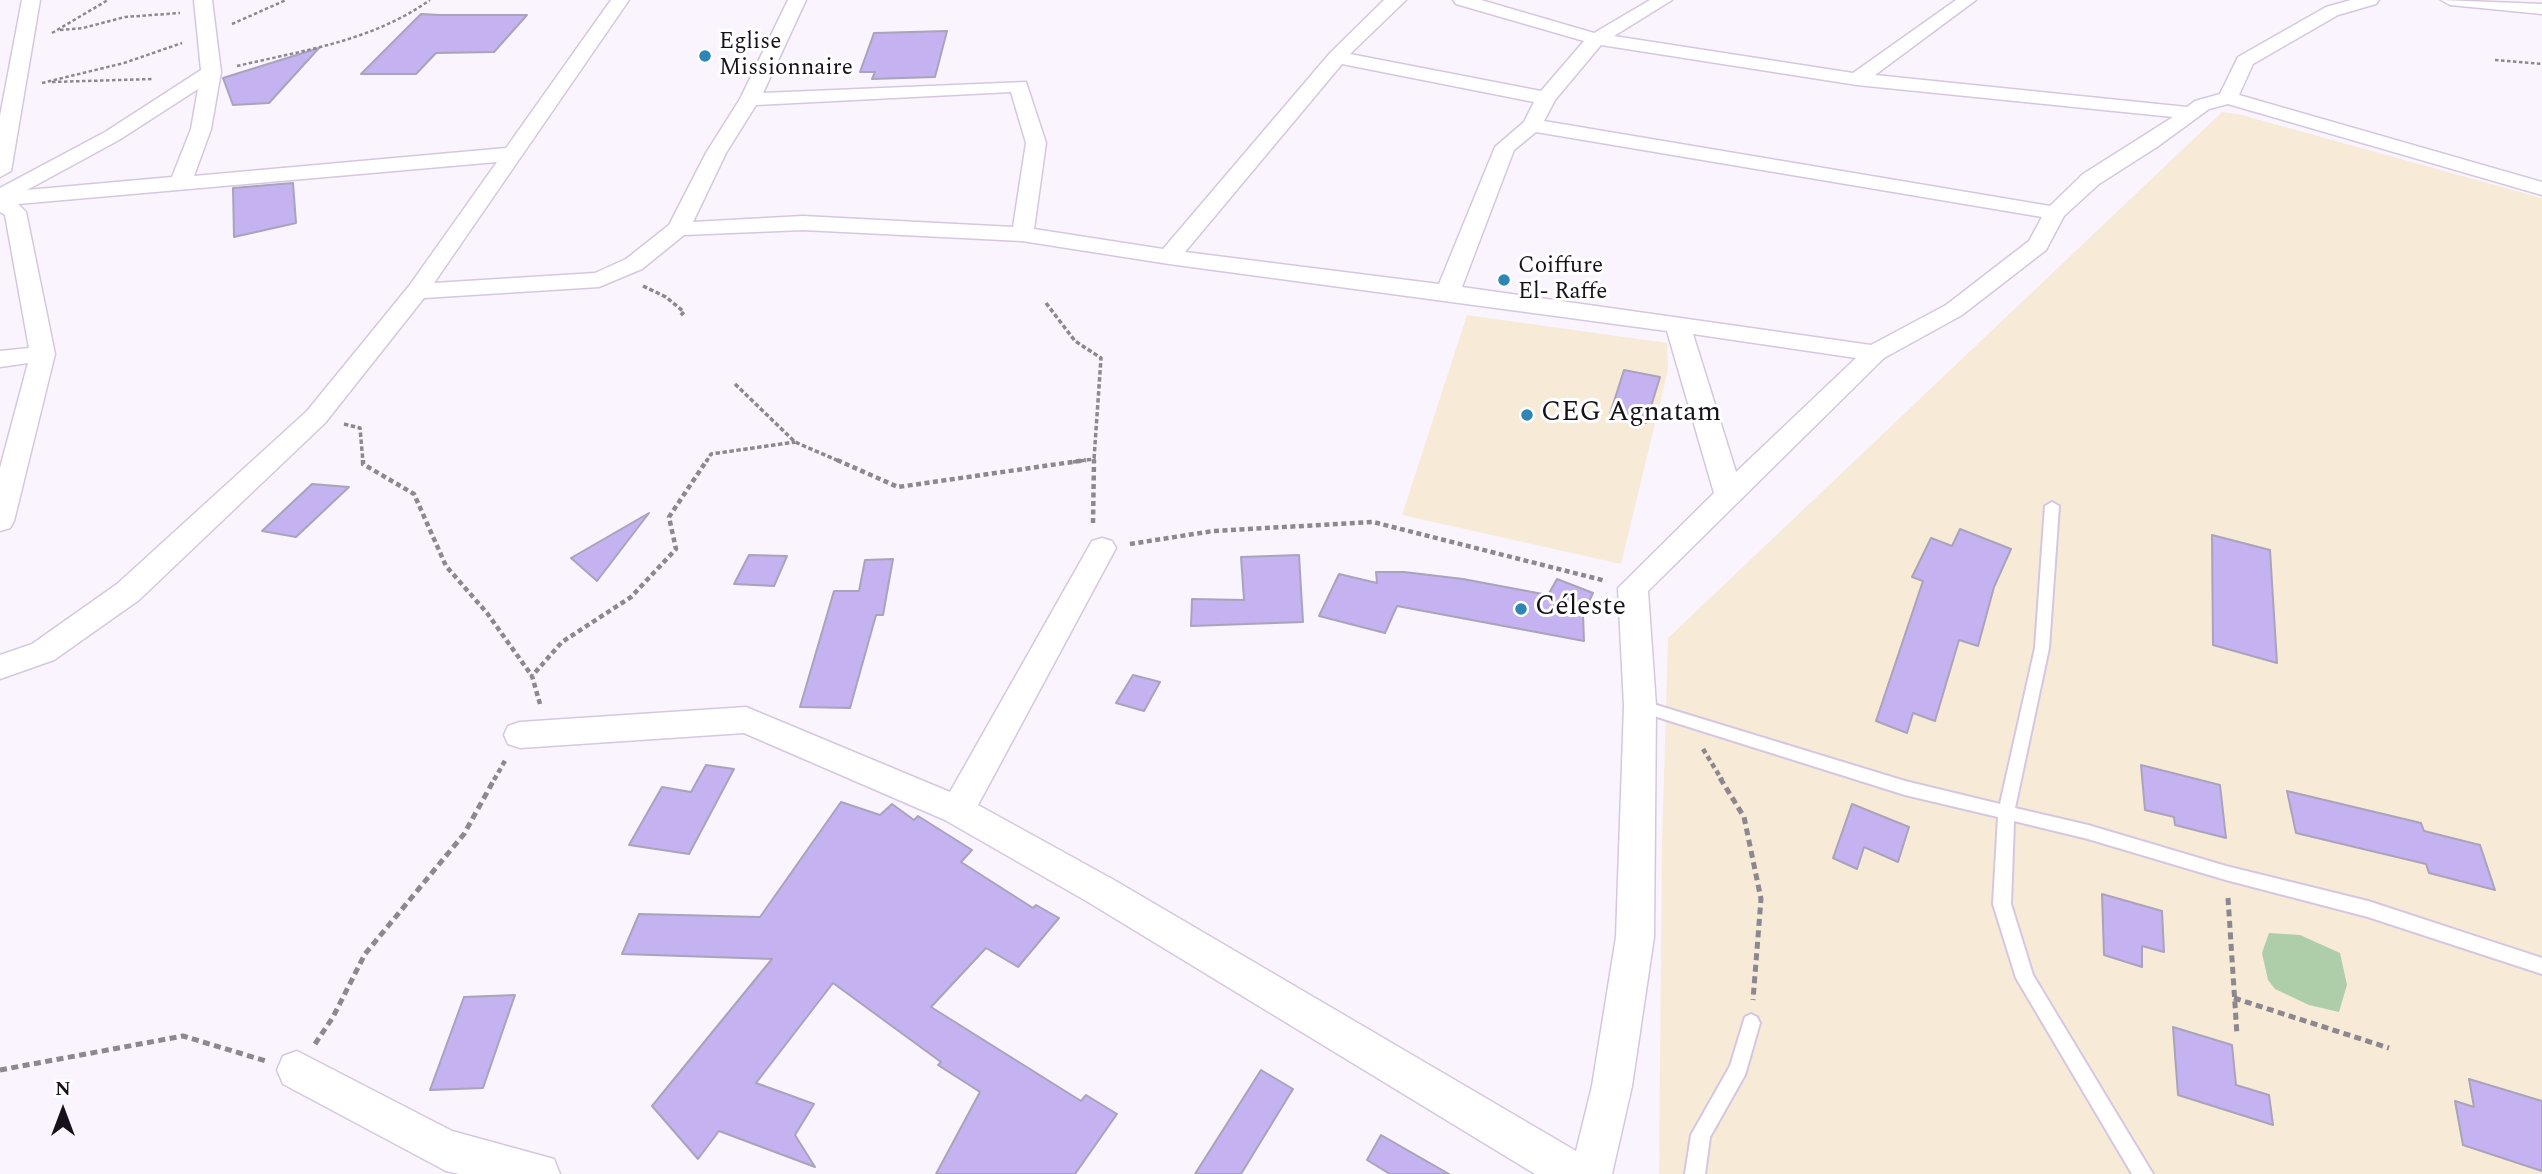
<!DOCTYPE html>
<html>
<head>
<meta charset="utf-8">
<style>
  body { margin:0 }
  #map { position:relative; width:2542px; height:1174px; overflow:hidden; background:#faf4fe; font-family:Spectral,serif }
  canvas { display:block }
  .north { position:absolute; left:28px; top:1076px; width:70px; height:70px; -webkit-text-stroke:5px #fff; paint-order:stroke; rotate:0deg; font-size:19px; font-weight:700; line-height:28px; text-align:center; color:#17121a }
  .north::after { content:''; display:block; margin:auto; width:24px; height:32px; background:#17121a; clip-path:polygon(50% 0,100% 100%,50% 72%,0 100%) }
</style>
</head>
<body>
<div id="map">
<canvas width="2542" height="1174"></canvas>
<div class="north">N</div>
</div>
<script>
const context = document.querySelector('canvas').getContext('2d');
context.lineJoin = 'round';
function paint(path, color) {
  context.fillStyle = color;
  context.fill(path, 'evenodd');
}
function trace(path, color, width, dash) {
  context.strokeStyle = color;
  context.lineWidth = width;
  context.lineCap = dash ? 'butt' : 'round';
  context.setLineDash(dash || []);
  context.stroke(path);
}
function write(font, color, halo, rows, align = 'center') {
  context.font = font + ' Spectral,serif';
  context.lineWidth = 6;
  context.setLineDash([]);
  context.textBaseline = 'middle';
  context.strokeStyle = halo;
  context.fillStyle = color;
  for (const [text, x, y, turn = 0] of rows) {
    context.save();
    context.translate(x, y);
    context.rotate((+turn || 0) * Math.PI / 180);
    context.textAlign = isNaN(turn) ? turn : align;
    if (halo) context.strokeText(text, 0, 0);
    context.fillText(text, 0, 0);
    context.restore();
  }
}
paint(new Path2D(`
  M2222,112l16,2 304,84v976h-883l3,-331 6,-205z
  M1467,315l200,28 1,27 -47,194 -219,-49z`), '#f7ebd7');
paint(new Path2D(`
  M2269,933l31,2 40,18 7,32 -8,27 -30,-7 -34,-16 -7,-9 -6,-27z`), '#adcea9');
const building = new Path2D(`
  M421,14l19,1h87l-33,37 -58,1 -20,21h-55z
  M947,31l-12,46 -63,2 3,-7h-15l14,-39z
  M319,48l-50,55 -36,2 -10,-27z
  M293,183l3,40 -62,14 -1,-49z
  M1624,370l36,7 -14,46 -36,-9z
  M312,484l37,3 -53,50 -34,-6z
  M649,513l-52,68 -26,-23z
  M1960,529l51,20 -17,38 -16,59 -19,-6 -24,81 -22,-8 -6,20 -31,-12 47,-140 -11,-4 19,-39 21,8z
  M2212,535l58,15 7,113 -64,-18z
  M749,555l38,1 -13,30 -40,-2z
  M1299,555l4,67 -112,4 1,-27 52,1 -3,-43z
  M893,559l-10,56h-7l-26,93 -50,-1 34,-116h25l6,-31z
  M1376,572h28l59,7 85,16 9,-16 36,14 -10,21 1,27 -187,-35 -12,27 -66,-17 20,-42 38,9z
  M1133,675l27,7 -16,29 -28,-8z
  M706,765l28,4 -45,85 -60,-9 33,-58 29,5z
  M2141,765l79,20 6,53 -51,-13 -1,-8 -29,-7z
  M2287,791l134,32 3,8 56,14 15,45 -66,-17 -3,-9 -130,-31z
  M841,802l39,13 12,-11 22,16 4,-4 54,34 -11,12 72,46 3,-3 23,13 -41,49 -32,-19 -55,59 150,94 5,-6 31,19 -42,60h-139l44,-82 -42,-27 3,-3 -108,-79 -77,100 58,21 -19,31 20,32 -96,-36 -21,28 -46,-53 120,-147 -150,-5 17,-40 121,3z
  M1852,804l57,23 -11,35 -34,-15 -7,22 -24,-11z
  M2102,894l60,17 2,41 -22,-6v21l-38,-12z
  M515,995l-32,93 -53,2 34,-93z
  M2173,1027l59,18 4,40 33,10 4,30 -95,-30z
  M1261,1070l32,19 -52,85h-46z
  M2469,1079l73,22v70l-79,-26 -8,-44 19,6z
  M1381,1135l68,39h-59l-23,-14z`);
paint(building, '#c4b2f1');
trace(building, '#aaa3bc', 2);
const service = new Path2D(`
  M2052,502l7,4 -10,142 -34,160 73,17 138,41 142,35 174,57v16l-174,-57 -142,-37 -138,-41 -74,-18 -3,83 22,71 120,199h-21l-116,-196 -23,-74 5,-87 -93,-22 -270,-85 -3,-4 3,-4 5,-2 265,81 95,23 35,-156 10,-142z
  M1751,1014l6,3 3,6 -15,52 -35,62 -5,37h-20l6,-39 39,-69 15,-49z`);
const minor = new Path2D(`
  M22,0h18l-29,171 -11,6v-61z
  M194,0h18l9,72 -10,57 -17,47 312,-28 105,-148h18l-195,283 161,-10 31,-14 43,-34 37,-72 34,-54 48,-99h18l-43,93 263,-11 20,61 -12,86 129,20 167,-196 54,-53h22l-56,54 191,37 43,-50 -128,-37 -3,-4h28l113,33 56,-33h22l-58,36 239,37 103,-73h20l-101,75 312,32 8,-6 25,-7 18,-37 88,-50 25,-7h28l-3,4 -38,11 -85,49 -14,31 303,87v13l-314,-91 -19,5 -52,38 -58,37 -35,32 -18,34 -84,65 -78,43 -236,233 8,115 -2,231 -22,149 -20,88h-77l-447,-272 -143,-82 -201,-87 -224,15 -12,-4 -4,-9 4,-9 12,-4 226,-15 204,85 142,-251 10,-3 10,3 4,7 -138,257 136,75 462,271 16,-65 24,-149 8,-231 -6,-118 96,-95 -47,-162 -498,-67 -147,-23 -219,-11 -119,5 -42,34 -43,18 -175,11 -99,125 -186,177 -85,60 -54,19v-24l32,-11 85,-60 190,-173 102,-125 88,-124 -479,42 8,8 29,142 -41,167 -4,7 -10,3v-63l28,-105 -28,4v-16l29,-3 -24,-133 -5,-3v-24l105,-56 96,-62zM1601,45l256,40 316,32 -90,57 -33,32 -506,-85 11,-21zM1342,64l192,38 -10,20 -29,25 -56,137 -254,-32zM198,89l-7,40 -19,48 -145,13 92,-50zM1011,92l15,51 -13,84 -210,-11 -110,6 33,-69 30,-48zM1536,132l506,85 -13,24 -83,64 -75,40 -409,-58 52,-137zM1693,334l163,24 -120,114z
  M2441,0l101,4v10l-92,-9z
  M297,1051l155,80 102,28 6,15h-101l-13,-3 -163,-87 -6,-14 6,-14z`);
trace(service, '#d5c7e0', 4);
trace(minor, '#d5c7e0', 3);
trace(new Path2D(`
  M232,24l54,-24
  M60,30l23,-2 42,-11 55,-4
  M52,33l56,-33
  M2495,60l47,4
  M237,66c68,-16 135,-25 193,-66
  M52,82l101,-3
  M42,83l82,-20 58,-20`), '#8d8790', 2.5, [3.5, 2.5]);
trace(new Path2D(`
  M643,286l23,11 18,15 -4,4
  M1046,303l29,38 26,17 -7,101
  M735,384l60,58 46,20
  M344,424l16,4 3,34
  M706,462l5,-8 84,-12
  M1073,462l21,-3v3`), '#8d8790', 3.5, [4.5, 2.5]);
trace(new Path2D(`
  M363,460v4l51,30 32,72 41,47 45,63
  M837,460l61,27 188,-27
  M1093,523l1,-63
  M1130,544l83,-13 160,-9 233,59
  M540,704l-8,-28 30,-34 69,-45 45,-48 -7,-32 38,-57
  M1703,749l19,31
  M494,780l12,-21`), '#8d8790', 4.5, [5, 3.5]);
trace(new Path2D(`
  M1720,778l24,39 17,82 -8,101
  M2228,898l9,137
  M2234,998l155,50
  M315,1044l18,-27 32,-63 99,-120 31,-56
  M0,1070l183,-34 83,25`), '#8d8790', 5, [7, 4.5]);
paint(service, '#fff');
paint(minor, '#fff');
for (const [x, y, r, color] of [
  [705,56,7,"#2e86b4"],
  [1504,280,7,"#2e86b4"],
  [1527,415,7,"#2e86b4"],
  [1521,609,7,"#2e86b4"]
]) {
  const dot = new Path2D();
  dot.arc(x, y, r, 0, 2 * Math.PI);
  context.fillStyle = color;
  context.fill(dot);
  trace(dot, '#fff', 2.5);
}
write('23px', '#17121a', '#fff', [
  ["Eglise",719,43],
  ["Missionnaire",719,69],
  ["Coiffure",1518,267],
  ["El- Raffe",1518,293]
], 'left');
write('28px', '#17121a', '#fff', [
  ["CEG Agnatam",1541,415],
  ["Céleste",1535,609]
], 'left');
</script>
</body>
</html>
